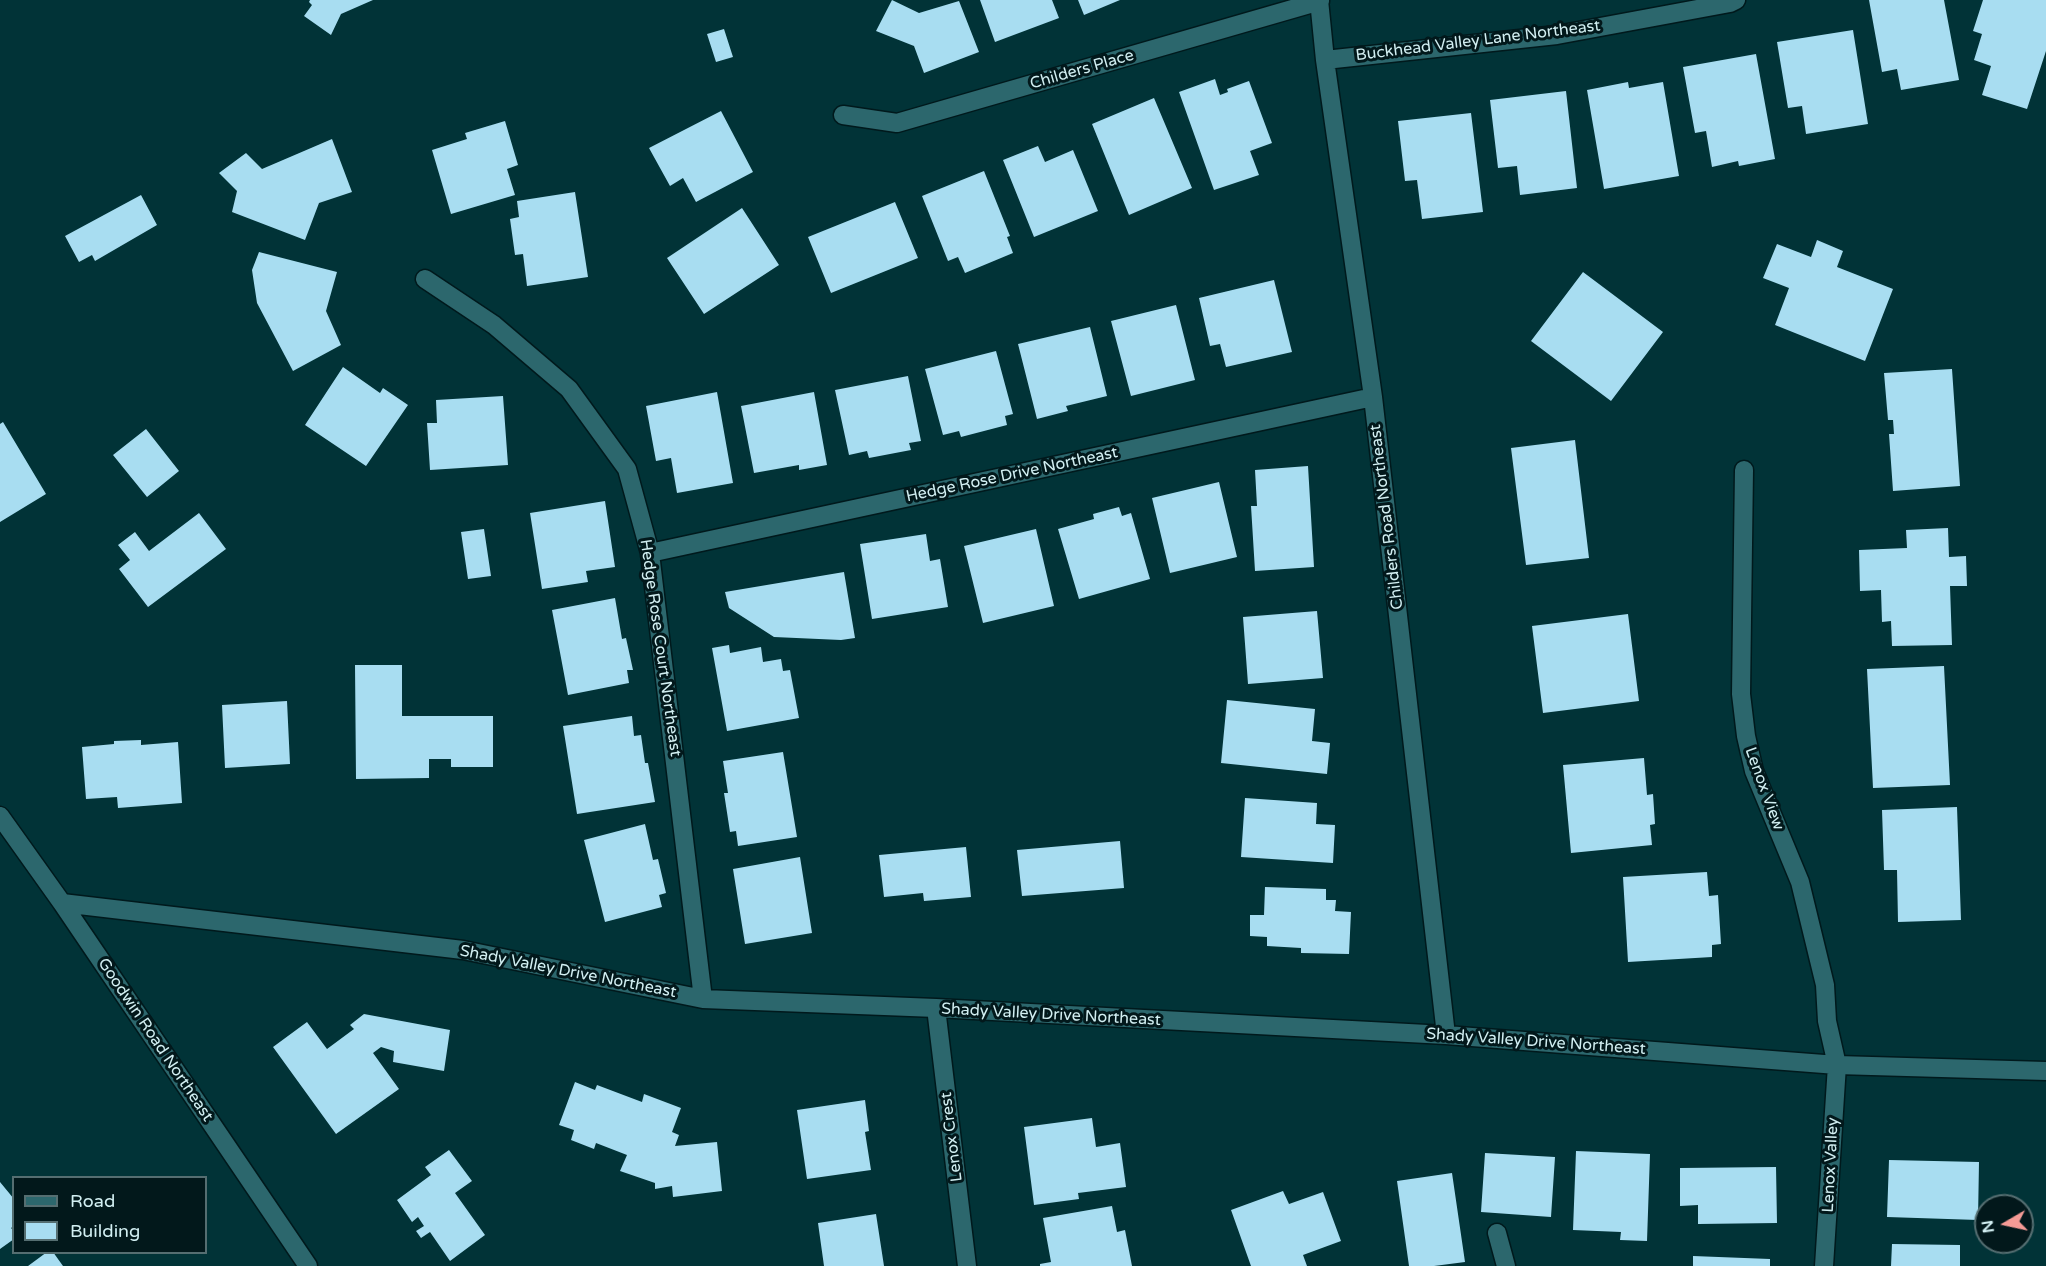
<!DOCTYPE html>
<html>
<head>
<meta charset="utf-8">
<style>
  body { margin:0 }
  #map { position:relative; width:2046px; height:1266px; overflow:hidden; background:#013337; font-family:"Varela Round",sans-serif }
  canvas { display:block }
  .legend { position:absolute; left:12px; top:1176px; width:195px; height:78px; box-sizing:border-box; background:#02181b; border:2px solid #556e71; margin:0; padding:8px 10px; list-style:none; font-size:18px; color:#d2eff2 }
  .legend li { display:flex; align-items:center; gap:12px; height:30px }
  .legend b { width:30px; border:2px solid #556e71 }
  .north { position:absolute; left:1974px; top:1194px; width:60px; height:60px; box-sizing:border-box; background:#02181b; border:2px solid #556e71; border-radius:50%; rotate:261deg; font-size:16px; font-weight:700; line-height:24px; text-align:center; color:#d2eff2 }
  .north::after { content:''; display:block; margin:auto; width:21px; height:27px; background:#f59b96; clip-path:polygon(50% 0,100% 100%,50% 72%,0 100%) }
</style>
</head>
<body>
<div id="map">
<canvas width="2046" height="1266"></canvas>
<ul class="legend">
<li><b style="height:8px;background:#2c676d"></b>Road</li>
<li><b style="height:16px;background:#a8ddf1"></b>Building</li>
</ul>
<div class="north">N</div>
</div>
<script>
const context = document.querySelector('canvas').getContext('2d');
context.lineJoin = 'round';
function paint(path, color) {
  context.fillStyle = color;
  context.fill(path, 'evenodd');
}
function trace(path, color, width, dash) {
  context.strokeStyle = color;
  context.lineWidth = width;
  context.lineCap = dash ? 'butt' : 'round';
  context.setLineDash(dash || []);
  context.stroke(path);
}
function write(font, color, halo, rows, align = 'center') {
  context.font = font + ' "Varela Round",sans-serif';
  context.lineWidth = 6;
  context.setLineDash([]);
  context.textBaseline = 'middle';
  context.strokeStyle = halo;
  context.fillStyle = color;
  for (const [text, x, y, turn = 0] of rows) {
    context.save();
    context.translate(x, y);
    context.rotate((+turn || 0) * Math.PI / 180);
    context.textAlign = isNaN(turn) ? turn : align;
    if (halo) context.strokeText(text, 0, 0);
    context.fillText(text, 0, 0);
    context.restore();
  }
}
paint(new Path2D(`
  M310,0h63l-32,14 -10,21 -27,-19 8,-11 -3,-3z
  M892,0l27,13 40,-12 20,51 -55,21 -10,-27 -38,-15z
  M980,0h72l7,18 -64,24z
  M1078,0h42l-36,15z
  M1869,0h75l15,80 -58,10 -4,-21 -15,3z
  M1983,0h63v51l-19,58 -45,-14 9,-29 -17,-6 8,-26 -9,-3z
  M724,29l9,28 -17,5 -9,-28z
  M1853,30l15,94 -62,10 -4,-28 -14,2 -11,-66z
  M1756,54l19,105 -36,7 -1,-5 -26,6 -6,-36 -11,2 -12,-66z
  M1215,79l5,16 8,-3 -1,-3 22,-8 23,62 -22,8 9,24 -45,15 -35,-98z
  M1628,82l1,6 34,-6 16,94 -75,13 -17,-99z
  M1566,91l11,97 -57,7 -3,-29 -19,2 -8,-68z
  M1154,98l38,90 -63,27 -37,-91z
  M721,111l32,61 -57,30 -13,-24 -13,8 -21,-38z
  M1471,113l12,99 -61,7 -5,-39 -12,1 -7,-60z
  M505,121l13,44 -11,4 8,26 -64,19 -19,-64 35,-11 -2,-6z
  M332,139l20,53 -33,11 -14,37 -73,-28 5,-21 -18,-18 27,-20 16,16z
  M1038,146l7,16 28,-12 25,61 -64,26 -31,-77z
  M984,171l26,65 -3,1 6,16 -48,20 -7,-16 -10,4 -26,-65z
  M575,192l13,85 -61,9 -4,-32 -8,1 -5,-36 9,-2 -2,-16z
  M141,195l16,30 -62,36 -3,-6 -13,7 -14,-26z
  M895,202l23,56 -87,35 -23,-56z
  M742,208l37,57 -75,49 -37,-56z
  M1817,240l26,11 -6,16 56,22 -28,72 -90,-36 14,-37 -26,-10 14,-34 34,13z
  M259,252l78,20 -11,39 15,34 -48,26 -36,-68 -5,-33z
  M1583,272l80,60 -52,69 -80,-60z
  M1274,280l18,72 -66,15 -6,-23 -10,2 -11,-48z
  M1176,305l19,75 -64,16 -20,-75z
  M1090,327l17,69 -41,10 2,5 -31,8 -19,-75z
  M996,351l17,63 -8,2 2,9 -46,12 -2,-6 -16,4 -18,-66z
  M343,367l37,26 3,-5 25,17 -42,61 -61,-41z
  M1952,369l8,117 -67,5 -4,-57h5l-1,-14h-5l-4,-47z
  M908,376l13,65 -12,2 2,7 -42,8 -2,-7 -18,4 -14,-65z
  M717,392l16,91 -56,10 -6,-35 -15,3 -10,-55z
  M814,392l13,73 -28,5v-5l-45,8 -13,-67z
  M503,396l5,69 -78,5 -3,-47h10l-1,-23z
  M3,422l43,72 -46,28v-98z
  M146,429l33,42 -32,26 -34,-42z
  M1575,440l14,118 -63,7 -15,-117z
  M1308,466l6,101 -59,4 -4,-65h6l-2,-36z
  M1219,482l18,75 -67,16 -18,-75z
  M605,501l10,66 -29,4 2,11 -46,7 -12,-76z
  M1119,507l3,9 9,-3 19,66 -71,20 -21,-70 36,-10 -1,-5z
  M199,513l27,36 -78,58 -29,-38 11,-9 -12,-15 17,-13 14,19z
  M1948,528l1,29 17,-1 1,30h-17l2,59 -60,1 -1,-25 -9,1 -1,-32 -21,1 -1,-41 48,-2 -1,-18z
  M484,529l7,47 -23,3 -7,-47z
  M1036,529l18,77 -71,17 -19,-77z
  M926,534l4,27 10,-2 8,48 -76,12 -12,-75z
  M844,572l11,66 -14,2 -67,-3 -45,-29 -4,-16z
  M615,598l7,41 4,-1 7,32h-6l2,13 -61,12 -16,-85z
  M1317,611l6,67 -75,6 -5,-67z
  M1628,614l11,87 -96,12 -11,-87z
  M729,645l1,8 31,-6 2,15 18,-3 2,12 7,-1 9,48 -72,13 -15,-83z
  M355,665h47v51h91v51h-42v-8h-22v19l-73,1z
  M1944,666l6,119 -77,3 -6,-119z
  M1227,700l88,9 -3,32 18,2 -3,31 -106,-11z
  M287,701l3,63 -65,4 -3,-63z
  M632,716l2,20 7,-1 4,28h3l7,39 -78,12 -14,-88z
  M141,740v5l37,-3 4,61 -64,5 -1,-11 -31,2 -4,-52 32,-3v-3z
  M783,752l14,85 -59,9 -2,-15 -6,1 -6,-39h4l-5,-32z
  M1644,758l3,37 6,-1 2,30 -5,1 2,20 -81,8 -8,-88z
  M1245,798l72,5 -1,21 19,1 -2,38 -92,-6z
  M1957,807l4,113 -63,2 -1,-52h-13l-2,-60z
  M645,824l8,36 5,-1 8,34 -7,2 3,12 -57,15 -21,-82z
  M1120,841l4,47 -102,8 -5,-46z
  M966,847l5,50 -47,4 -1,-8 -39,4 -5,-42z
  M800,857l12,76 -67,11 -12,-75z
  M1707,872l2,24 9,-1 3,49 -9,1v12l-84,5 -5,-85z
  M1265,887l61,2v11h10l-1,11 16,1 -2,42 -48,-1v-5l-34,-2v-9l-17,-1v-21h14z
  M364,1014l86,16 -6,41 -51,-9 1,-11 -13,-4 -8,6 26,36 -63,45 -63,-87 34,-25 20,27 27,-20 -4,-4z
  M575,1082l20,8 2,-5 45,17 2,-8 37,14 -9,24 7,3 -4,11 42,-4 5,49 -49,6 -1,-11 -17,3v-6l-35,-12 7,-16 -31,-12 -2,6 -23,-9 3,-10 -15,-5z
  M865,1100l4,31 -4,1 6,38 -64,9 -10,-69z
  M1092,1118l4,29 24,-4 6,44 -48,6 1,6 -45,6 -10,-78z
  M449,1150l23,31 -17,12 30,42 -35,26 -20,-29 -9,6 -5,-7 8,-5 -6,-9 -6,5 -15,-22 34,-25 -6,-8z
  M1576,1151l74,3 -3,87 -27,-1 1,-8 -48,-2z
  M1485,1153l70,4 -4,60 -70,-5z
  M1889,1160l90,2 -1,58 -91,-3z
  M1776,1167l1,56 -79,1v-19l-18,1v-38z
  M1452,1173l13,89 -31,4h-25l-12,-85z
  M0,1182l14,17v27l-3,2 3,3v8l-14,10z
  M1283,1191l6,13 34,-12 18,49 -38,14 4,11h-56l-20,-56z
  M1112,1206l5,26 8,-2 7,36h-92v-2l11,-2 -8,-44z
  M876,1214l8,52h-60l-6,-43z
  M1892,1244l68,1v21h-69z
  M47,1252h6l10,14h-35z
  M1693,1256l77,3v7h-77z`), '#a8ddf1');
const minor = new Path2D(`
  M1319,0l6,60 48,337 73,638
  M1325,60l232,-25 173,-32 6,-3
  M843,115l54,8 423,-122
  M425,279l69,46 75,64 58,80 23,84 53,446
  M1744,470l-3,224 5,42 8,35 46,111 25,103 2,36 10,44 -13,201
  M650,553l723,-156
  M0,816l62,87 246,363
  M62,903l401,47 240,49 233,9 510,27 391,30 209,6
  M936,1008l31,258
  M1497,1233l9,33`);
trace(minor, '#00191c', 21);
trace(minor, '#2c676d', 18);
write('16px', '#d2eff2', '#02181b', [
  ["Buckhead Valley Lane Northeast",1478,41,-7],
  ["Childers Place",1082,70,-16],
  ["Hedge Rose Drive Northeast",1012,475,-12],
  ["Childers Road Northeast",1387,517,-97],
  ["Hedge Rose Court Northeast",660,648,82],
  ["Lenox View",1764,789,70],
  ["Shady Valley Drive Northeast",568,972,11],
  ["Shady Valley Drive Northeast",1051,1015,3],
  ["Goodwin Road Northeast",155,1040,56],
  ["Shady Valley Drive Northeast",1536,1042,4],
  ["Lenox Crest",952,1137,-97],
  ["Lenox Valley",1831,1165,-87]
]);
</script>
</body>
</html>
